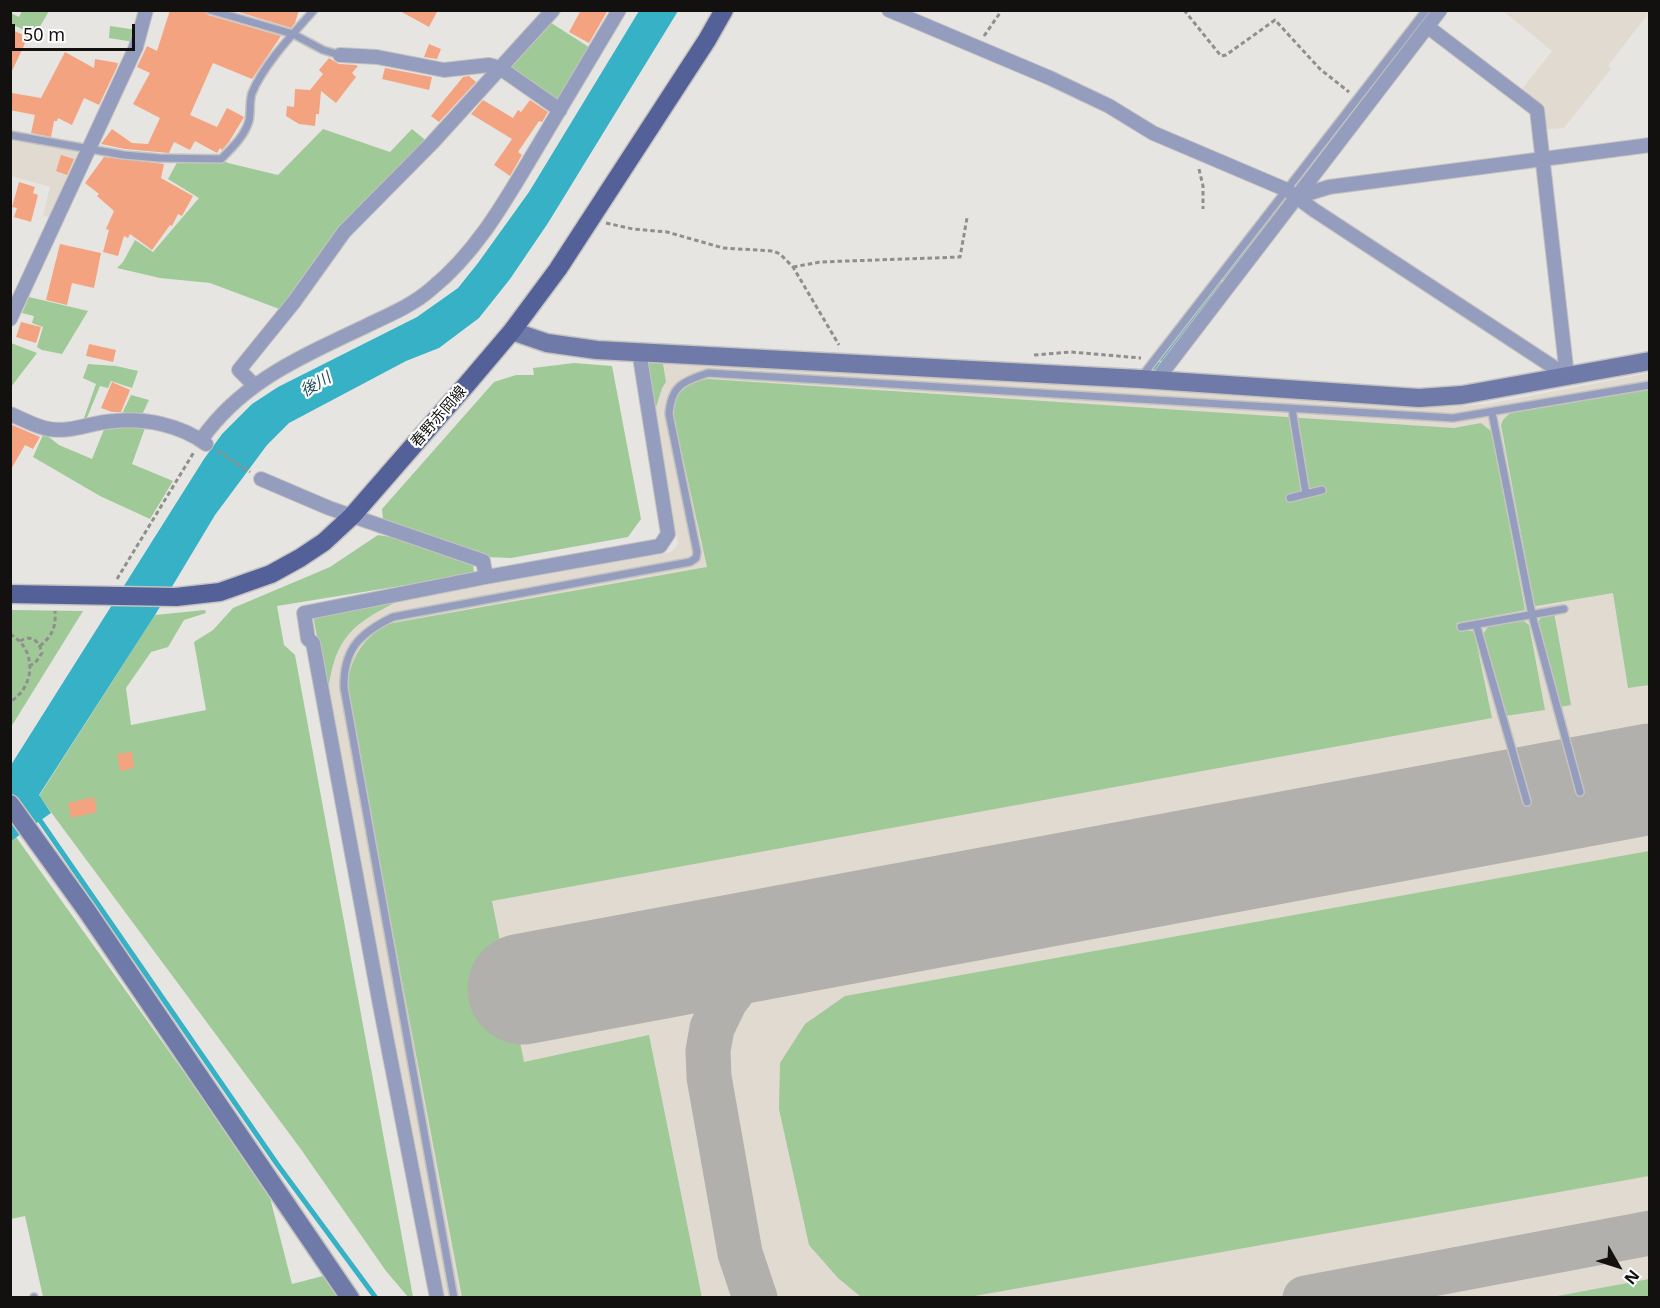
<!DOCTYPE html>
<html>
<head>
<meta charset="utf-8">
<style>
  body { margin:0 }
  #map { position:relative; width:1660px; height:1308px; overflow:hidden; background:#e7e5e1; font-family:"Noto Sans",sans-serif }
  canvas { display:block }
  .frame { position:absolute; inset:0; border:12px solid #121110; pointer-events:none }
  .north { position:absolute; left:1588px; top:1236px; width:60px; height:60px; -webkit-text-stroke:4px #fff; paint-order:stroke; rotate:129deg; font-size:16px; font-weight:700; line-height:24px; text-align:center; color:#121110 }
  .north::after { content:''; display:block; margin:auto; width:21px; height:27px; background:#121110; clip-path:polygon(50% 0,100% 100%,50% 72%,0 100%) }
  .scale { position:absolute; left:12px; top:24px; width:123px; height:27px; box-sizing:border-box; border:3px solid #121110; border-top:0; padding-left:8px; font-size:18px; line-height:21px; white-space:nowrap; color:#121110; -webkit-text-stroke:4px #fff; paint-order:stroke }
</style>
</head>
<body>
<div id="map">
<canvas width="1660" height="1308"></canvas>
<div class="frame"></div>
<div class="north">N</div>
<div class="scale">50 m</div>
</div>
<script>
const context = document.querySelector('canvas').getContext('2d');
context.lineJoin = 'round';
function paint(path, color) {
  context.fillStyle = color;
  context.fill(path, 'evenodd');
}
function trace(path, color, width, dash) {
  context.strokeStyle = color;
  context.lineWidth = width;
  context.lineCap = dash ? 'butt' : 'round';
  context.setLineDash(dash || []);
  context.stroke(path);
}
function write(font, color, halo, rows, align = 'center') {
  context.font = font + ' "Noto Sans","Noto Sans JP",sans-serif';
  context.lineWidth = 4.5;
  context.setLineDash([]);
  context.textBaseline = 'middle';
  context.strokeStyle = halo;
  context.fillStyle = color;
  for (const [text, x, y, turn = 0] of rows) {
    context.save();
    context.translate(x, y);
    context.rotate((+turn || 0) * Math.PI / 180);
    context.textAlign = isNaN(turn) ? turn : align;
    if (halo) context.strokeText(text, 0, 0);
    context.fillText(text, 0, 0);
    context.restore();
  }
}
paint(new Path2D(`
  M1503,11h147l-42,55 3,3 -47,59 -23,2 -22,-37 33,-42z
  M10,141l79,7 -33,72 -13,-5 7,-28 -39,-11z
  M652,357l798,50 38,-3 161,-31v924h-1206l-130,-681 359,-64 6,-8 -32,-180z`), '#e1dad0');
paint(new Path2D(`
  M22,11h27l-14,24 -24,-11v-11l8,4z
  M545,19l50,32 -35,59 -60,-42z
  M110,26l27,4 -3,12 -25,-4z
  M323,129l67,23 22,-23 17,14 -147,167 -72,-27 -50,-5 -43,-10 6,-6 12,-22 18,12 46,-54 -31,-19 12,-22 41,2 7,4 50,12z
  M29,297l59,14 -26,43 -20,-4 -5,-3 6,-20 -11,-4 2,-7 -12,-3z
  M11,343l26,10 -26,34 -1,-44z
  M652,357l10,1 4,24 -4,6 -8,26 -8,-50z
  M574,363l38,3 29,153 -13,18 -117,21 -26,-1 -102,-38 -1,-10 112,-127 22,-7h18l-1,-7z
  M88,364l28,2 22,5 -6,17 -21,-7 -3,7 -8,-2 -14,34 -3,1 13,-37 -13,-6z
  M708,379l746,49 27,-5 11,9 33,178 -68,13 2,8h15l18,87 -1000,183 32,161 125,-27 53,263 -240,-1 -114,-601c-2,-31 12,-56 39,-72l320,-57 -34,-154c2,-25 11,-30 35,-34z
  M1649,387v298l-21,3 -15,-95 -77,13 -2,-2 -33,-179 2,-5 8,-8z
  M131,395l18,5 -8,17 -20,-1z
  M105,427l40,1 -13,36 41,17 -23,38 -50,-23 -67,-39 11,-24 15,12 33,14z
  M378,535l25,4 70,23 1,12 -197,32 7,39 11,10 118,642h-5l-22,-26 -86,-123 -261,-352 116,-181 50,-5 1,3 -22,7 -16,27 -17,5 -25,36 5,37 75,-15 -12,-68 19,-12 20,-22 97,-41z
  M400,600c-48,24 -66,38 -72,94l-15,-78z
  M11,610l72,1 -72,116 -1,-117z
  M1554,613l17,92 -16,3 -17,-86 5,-7z
  M1521,619l8,6 16,85 -47,7 -15,-83 6,-9z
  M16,837l252,353 24,94 31,-8 15,21h-295l-18,-81 -14,3 -1,-378z
  M1649,851v325l-680,121h-108l-23,-19 -29,-33 -30,-136 1,-46 25,-39 40,-28z
  M1649,1279v18h-97z`), '#9fc997');
paint(new Path2D(`
  M639,11h39l-130,212 -38,56 -31,39 -40,30 -33,13 -117,62 -22,22 -52,70 -60,100 -116,180 12,18 -40,28v-76l193,-306 18,-25 30,-30 26,-17 139,-70 41,-29 20,-25 51,-71z`), '#36b1c5');
trace(new Path2D(`
  M1297,184l55,-70
  M1225,278l61,-80
  M1162,359l58,-75
  M1152,372l6,-8
  M37,816l240,348 99,134`), '#36b1c5', 5);
trace(new Path2D(`
  M755,1298l-15,-45 -31,-176 -1,-26 4,-23 13,-27 17,-23 37,-32 17,-11 22,-1
  M1305,1298l345,-65`), '#b2b0ac', 45);
trace(new Path2D(`
  M523,989l1127,-210`), '#b2b0ac', 111);
paint(new Path2D(`
  M170,10h34l4,5 73,21 -29,43 -39,-16 -23,52 27,12 10,-19 17,9 -15,25 -7,8 -2,-2 -3,5 -22,-12 -5,9 -16,-8 -5,11 -44,-4 -24,-5 11,-15 20,14 16,1 12,-26 -27,-14 17,-31 -13,-6 10,-21 10,5z
  M232,10h67l-4,13 -4,5z
  M398,10h40l-9,17z
  M581,10h27l-19,33 -20,-11z
  M10,29l18,8 -18,38z
  M429,44l12,5 -4,10 -13,-2z
  M65,52l29,16 1,-9 23,4 -1,4 -18,38 -15,-7 -12,27 -14,-7 -1,3h-3l-3,16 -20,-4 4,-18 -25,-5 2,-17 29,5z
  M329,58l10,6 17,1 2,1 -6,7 4,4 -20,26 -15,-12 -2,23h-3l-1,12 -16,-2 -13,-8 1,-10 7,1 1,-18 15,1 13,-16 -4,-4z
  M385,68l47,9 -3,13 -47,-11z
  M469,76l7,6 -37,40 -8,-6 32,-39z
  M483,100l30,18 5,-8 3,2 9,-12 18,12 -6,10 -3,-1 -21,31 4,3 -12,21 -16,-11 18,-26 -41,-25z
  M61,155l13,4 -7,16 -11,-4z
  M104,157l60,7 -3,14 32,18 -11,20 -4,-2 -6,12 -2,-1 -18,25 -22,-16 -2,4 -4,-2 -6,20 -15,-4 6,-22 -3,-1 8,-18 -17,-15 2,-2 -14,-11z
  M19,182l16,5 -2,6 5,2 -7,27 -17,-5 3,-9 -5,-1z
  M60,244l41,9 -7,35 -22,-5 -5,22 -21,-5z
  M21,322l20,5 -5,16 -20,-6z
  M89,344l27,6 -3,12 -27,-6z
  M112,382l18,8 -9,22h-9l-11,-4z
  M10,424l30,13 -7,12 -8,-4 -15,26z
  M132,752l2,16 -14,3 -3,-17z
  M94,797l3,15 -26,6 -3,-15z`), '#f4a381');
const lane = new Path2D(`
  M210,10l83,24 30,16 17,5
  M10,135l114,20 35,3 62,1c11,-11 23,-22 28,-38 2,-9 0,-19 3,-28 12,-29 41,-59 62,-83
  M1142,376l284,-366
  M1292,409l14,85
  M1492,413l40,202 48,177
  M1290,498l32,-8
  M1476,624l51,178
  M1461,627l103,-18
  M34,1297v1
  M454,1298l-110,-610c-1,-39 16,-55 49,-71l297,-55 6,-4 1,-6 -28,-138c2,-28 14,-33 39,-41l745,45 197,-33`);
const street = new Path2D(`
  M889,10l161,68 59,28 44,27 134,57 27,20 253,166
  M1428,27l109,83 30,266
  M340,55l37,2 67,13 45,-5 11,3 60,42
  M1297,197l32,-10 321,-42
  M10,319l126,-272 10,-37
  M1162,381v-8l6,-8 272,-355
  M254,385l-15,-15 55,-68 50,-70 88,-89 121,-133
  M10,414c13,5 26,13 39,15 22,4 43,-7 65,-8 31,-3 67,4 92,23
  M201,440c42,-60 103,-84 167,-115 21,-10 45,-20 63,-36 46,-37 74,-88 104,-138 28,-47 56,-94 84,-141
  M261,479l68,29 154,53 3,16
  M437,1298l-57,-293 -67,-362 -5,-4 -4,-26 182,-36 174,-31 8,-12 -29,-183`);
const secondary = new Path2D(`
  M512,331l35,12 50,7 543,29 279,19 43,-3 188,-34
  M10,804l77,107 263,387`);
const primary = new Path2D(`
  M10,594l166,3 44,-5 51,-18 29,-16 24,-16 28,-26 115,-132 45,-53 46,-62 149,-229 17,-30`);
trace(lane, '#c5c3c0', 10);
trace(street, '#c5c3c0', 16);
trace(secondary, '#c5c3c0', 21);
trace(primary, '#c5c3c0', 21);
trace(new Path2D(`
  M1184,10l37,46 5,-1 49,-35 45,49 29,23
  M984,36l18,-26
  M1199,169l4,17v23
  M606,223l27,6 34,3 56,16 50,3 7,3 13,13 46,78
  M793,267l27,-5 140,-5 7,-39
  M1034,355l37,-3 70,6
  M218,451l32,21
  M117,579l77,-127
  M10,634c27,15 26,52 0,68
  M20,641c12,-7 19,0 22,12l-7,10 -4,2
  M40,646c13,-11 16,-19 15,-35`), '#918f8d', 3, [4.5, 3]);
trace(lane, '#959dbe', 7);
trace(street, '#959dbe', 14);
trace(secondary, '#6f7aa9', 18);
trace(primary, '#546199', 18);
write('15px', '#121110', '#fff', [
  ["春野赤岡線",439,417,-49]
]);
write('italic 16px', '#1f515a', '#fff', [
  ["後川",316,385,-30]
]);
</script>
</body>
</html>
